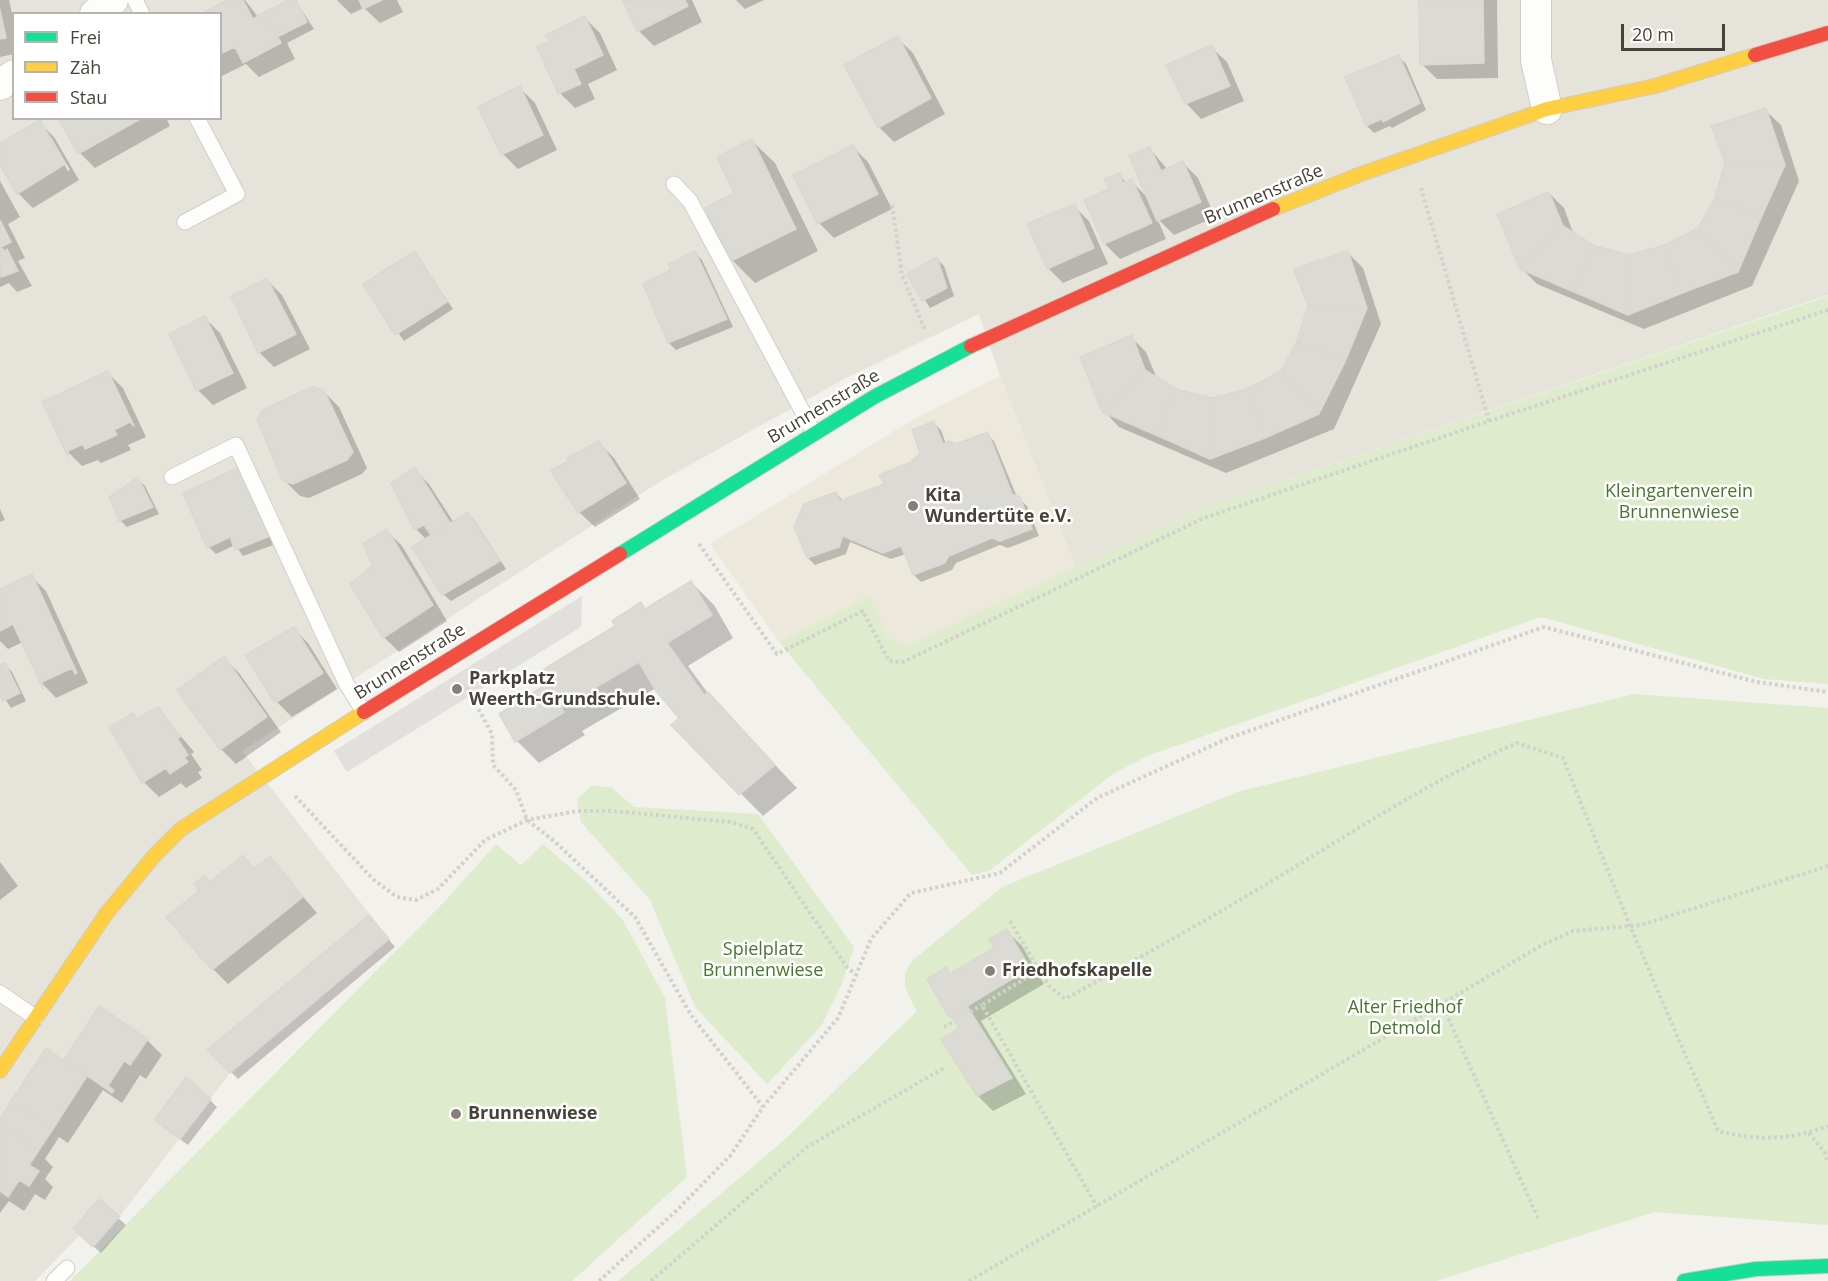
<!DOCTYPE html>
<html>
<head>
<meta charset="utf-8">
<style>
  body { margin:0 }
  #map { position:relative; width:1828px; height:1281px; overflow:hidden; background:#f2f1ec; font-family:"Open Sans",sans-serif }
  canvas { display:block }
  .legend { position:absolute; left:12px; top:12px; width:210px; height:108px; box-sizing:border-box; background:#fff; border:2px solid #b6b4af; margin:0; padding:8px 10px; list-style:none; font-size:18px; color:#484338 }
  .legend li { display:flex; align-items:center; gap:12px; height:30px }
  .legend b { width:30px; border:2px solid #b6b4af }
  .scale { position:absolute; left:1621px; top:24px; width:104px; height:27px; box-sizing:border-box; border:3px solid #484338; border-top:0; padding-left:8px; font-size:18px; line-height:21px; white-space:nowrap; color:#484338; -webkit-text-stroke:4px #fff; paint-order:stroke }
</style>
</head>
<body>
<div id="map">
<canvas width="1828" height="1281"></canvas>
<ul class="legend">
<li><b style="height:8px;background:#16e098"></b>Frei</li>
<li><b style="height:8px;background:#ffcf43"></b>Zäh</li>
<li><b style="height:8px;background:#f24e42"></b>Stau</li>
</ul>
<div class="scale">20 m</div>
</div>
<script>
const context = document.querySelector('canvas').getContext('2d');
context.lineJoin = 'round';
function paint(path, color) {
  context.fillStyle = color;
  context.fill(path, 'evenodd');
}
function trace(path, color, width, dash) {
  context.strokeStyle = color;
  context.lineWidth = width;
  context.lineCap = dash ? 'butt' : 'round';
  context.setLineDash(dash || []);
  context.stroke(path);
}
function write(font, color, halo, rows, align = 'center') {
  context.font = font + ' "Open Sans",sans-serif';
  context.lineWidth = 5;
  context.setLineDash([]);
  context.textBaseline = 'middle';
  context.strokeStyle = halo;
  context.fillStyle = color;
  for (const [text, x, y, turn = 0] of rows) {
    context.save();
    context.translate(x, y);
    context.rotate((+turn || 0) * Math.PI / 180);
    context.textAlign = isNaN(turn) ? turn : align;
    if (halo) context.strokeText(text, 0, 0);
    context.fillText(text, 0, 0);
    context.restore();
  }
}
paint(new Path2D(`
  M0,0h1828v295l-623,212 -129,61 -76,-192 -21,-62 -133,64 -185,103 -419,270 147,188 -159,134 -110,143 -27,31 -13,-12 -45,46h-35zM14,14h206v104h-206z`), '#e5e3da');
paint(new Path2D(`
  M1000,376l76,192 -167,77 -21,-7 -19,-42 -90,46 -69,-98 207,-127z`), '#ece9dc');
paint(new Path2D(`
  M1828,296v388l-64,-5 -223,-62 -391,138 -37,19 -124,97 -17,4 -193,-233 90,-46 19,42 21,7 296,-138z
  M1634,694l194,14v517l-173,-13 -219,69h-818l165,-140 134,-130c-10,-19 -19,-31 -5,-50l90,-74 235,-95z
  M592,786l19,1 23,20 124,7 96,133 -12,37 -20,41 -55,59 -72,-77 -45,-107 -69,-78 -4,-23z
  M496,844l25,21 22,-21 42,36 38,40 42,78 22,179 -115,104h-502l377,-382z`), '#deeccd');
paint(new Path2D(`
  M582,596l-1,31 -234,145 -13,-21z`), '#e1e0dc');
paint(new Path2D(`
  M0,0h9l5,22v32l-14,3z
  M230,0h15l13,17 37,-17 19,29 -27,14 8,16 -36,18 -13,-13 -26,13v-63z
  M337,0h60l6,12 -23,11 -16,-15 -13,6z
  M624,0h68l10,22 -48,24 -15,-15z
  M736,0h28l-19,9z
  M1421,0h76l1,78 -61,1 -15,-15z
  M585,18l15,15 17,37 -29,14 7,15 -20,9 -15,-15 -21,-45 12,-5z
  M897,38l16,15 32,61 -51,28 -15,-15z
  M1211,47l16,15 17,39 -43,18 -15,-16z
  M1399,57l7,7 20,46 -34,18 -2,-2 -16,7 -7,-7 -20,-48z
  M520,88l15,15 22,47 -39,19 -15,-15z
  M1765,110l16,15 18,56 -47,105 -108,43 -107,-45 -16,-16 28,-75 15,15 10,27 20,12 36,9 35,-9 34,-18z
  M61,118h105l4,8 -75,42 -15,-15z
  M39,122l15,15 25,43 -46,28 -15,-15 -18,-31v-18zM48,137h3l19,33 -2,1z
  M752,141l23,22 43,88 -63,32 -23,-23 4,-66z
  M853,147l15,15 24,47 -58,29 -15,-15z
  M1150,149l18,21 15,-7 15,15 17,39 -41,18 -17,-17 9,21 -46,20 -15,-15 6,-54 8,-15 8,8 4,-2 18,18z
  M0,181l20,36 -12,7 17,34 -7,3 14,25 -15,6 -8,-9 -9,4z
  M1074,206l15,15 19,43 -45,19 -15,-15z
  M695,252l7,8 31,67 -57,23 -7,-7 3,-72z
  M415,253l38,56 -49,32 -39,-57z
  M1348,253l15,15 18,56 -47,105 -108,44 -107,-46 -15,-16 27,-74 15,15 11,27 18,11 37,10 36,-10 34,-18z
  M937,259l7,7 10,30 -24,12 -21,-33z
  M267,280l15,15 28,54 -36,18 -15,-15z
  M205,318l15,15 27,55 -34,17 -15,-15z
  M108,373l15,15 23,49 -18,8 3,5 -30,13 -3,-3 -16,6 -15,-15z
  M323,391l16,16 28,61 -5,6 -53,24 -9,-2 -16,-16z
  M934,423l7,7 5,14 10,1 31,-11 7,7 23,56 10,9 12,30 -31,12 -8,-3 -44,18 -4,7 -31,12 -7,-7 -8,-21 -15,5 -41,-17 -4,12 -31,11 -7,-7 28,-65 7,8 43,-16 36,-32z
  M599,443l15,15 26,41 -45,28 -16,-15z
  M239,469l37,75 -33,12 -8,-11 -19,9 -7,-7z
  M414,469l15,15 25,39 14,-9 7,7 31,48 -55,32 -8,-7 -16,-54 -11,-11z
  M138,479l7,7 14,28 -32,13 -7,-7z
  M0,509l5,11 -5,2z
  M387,531l15,15 45,75 -48,31 -15,-15 -32,-53 23,-19z
  M31,576l15,15 42,92 -32,15 -15,-16 -18,-40 -15,7 -8,-8v-50z
  M691,582l23,23 19,33 -45,28 22,30 87,92 -34,28 -90,-91 8,-7 -25,-30 -74,43 3,4 -46,28 -22,-22 32,-57 92,-80 6,6z
  M293,628l15,15 29,46 -45,28 -15,-15z
  M224,658l15,15 42,59 -45,32 -15,-15 -42,-59z
  M5,665l7,7 14,29 -15,7 -11,-17v-24z
  M158,709l36,43 -3,2 11,16 -4,2 4,6 -16,10 -5,-5 -22,14 -15,-15 -6,-62z
  M243,857l12,13 15,-12 47,55 -89,71 -15,-15 -3,-85z
  M0,862l18,24 -18,14z
  M376,924l19,23 -157,132 -28,-29z
  M1007,931l15,15 22,38 -63,37 45,73 -33,17 -15,-15 -35,-57 18,-10 -11,-13 -4,-47 6,6 44,-26z
  M99,1008l48,32 15,15 -16,24 -6,-4 -18,28 -19,-13 -35,53 -9,-6 -14,22 8,8 -8,12 8,8 -8,13 -10,-6 -11,17 -15,-10 -9,12v-92l64,-59z
  M210,1100l7,7 -29,38 -25,-18z
  M99,1201l27,24 -25,28 -19,-17z`), '#0003');
const building = new Path2D(`
  M227,0h16l10,19 12,-7 16,31 -38,20 -8,-16 -15,7v-40h-19z
  M289,0h7l11,22 -30,15 -12,-25z
  M359,0h23l-19,9z
  M623,0h62l3,6 -51,26z
  M1419,0h64l1,63 -64,2z
  M0,10l6,28 -6,1z
  M585,16l18,39 -29,14 7,15 -23,10 -21,-47 12,-5 -3,-7z
  M898,36l33,62 -53,30 -34,-63z
  M1212,45l18,41 -45,18 -19,-39z
  M1399,55l21,48 -37,19 -1,-3 -16,7 -21,-49z
  M520,86l23,49 -42,20 -23,-48z
  M1766,108l19,57 -60,-3 -14,-36z
  M58,118h84l-64,36z
  M40,120l25,44 -48,30 -17,-29v-22z
  M752,139l44,90 -65,32 -26,-53 29,-15 -17,-36z
  M853,145l25,49 -61,30 -24,-49z
  M1150,147l11,24 22,-10 18,41 -44,19 -28,-65z
  M1725,162l60,3 -24,53 -46,-20z
  M1120,173l3,10 9,-4 20,44 -48,21 -20,-44 25,-11 -5,-10z
  M1549,192l14,34 -43,43 -23,-55z
  M1715,198l46,20 -23,54 -40,-44z
  M1075,204l19,44 -47,21 -20,-45z
  M0,220l11,22 -10,5 3,4 3,-2 11,22 -17,6z
  M1563,226l32,20 -23,45 -52,-22z
  M1698,228l40,44 -56,21 -17,-48z
  M1665,245l17,48 -54,22 2,-60z
  M1595,246l35,9 -2,60 -56,-24z
  M415,251l32,51 -52,33 -32,-51z
  M695,251l32,68 -59,24 -25,-59 27,-14 -1,-6z
  M1348,251l19,57 -59,-2 -14,-37z
  M937,257l10,31 -25,13 -15,-27z
  M267,278l29,56 -38,19 -27,-57z
  M1308,306l59,2 -22,54 -48,-21z
  M205,316l28,57 -37,18 -27,-57z
  M1132,335l13,35 -43,42 -22,-55z
  M1297,341l48,21 -26,52 -38,-43z
  M1145,370l31,19 -20,46 -54,-23z
  M108,371l26,55 -4,-4 -16,8 3,5 -32,14 -2,-5 -15,7v6l-26,-55z
  M1281,371l38,43 -54,24 -18,-49z
  M312,387l12,3 29,62 -6,8 -54,24 -10,-3 -26,-61 6,-10z
  M1176,389l36,9 -2,61 -54,-24z
  M1247,389l18,49 -55,21 2,-61z
  M934,421l9,23 6,-3 7,3 32,-12 24,62 8,3 12,32 -32,12 -8,-3 -43,18 -4,7 -32,12 -12,-29 -18,7 -40,-17 -4,11 -32,11 -13,-31 10,-23 32,-12 4,9 44,-17 -5,-9 32,-13 9,-9 -8,-23z
  M599,441l27,42 -48,30 -27,-42 17,-10 -1,-3z
  M240,467l30,69 -35,14 -5,-13 -23,11 -24,-55z
  M415,467l35,56 -19,12 -7,-10 -10,5 -23,-47z
  M138,477l15,30 -34,14 -10,-24z
  M468,512l32,49 -58,34 -30,-48z
  M387,529l46,76 -50,33 -33,-54 23,-19 -10,-21z
  M32,574l45,99 -2,1 -3,-6 -30,14 1,7 -30,-65 -13,7v-42z
  M691,581l21,34 -45,28 37,52 4,-3 67,73 -36,30 -68,-70 8,-7 -23,-27 -17,-29 -78,46 3,4 -49,30 -16,-28 48,-30 -8,-12 76,-46 -3,-5 29,-19 4,7z
  M294,627l29,46 -48,30 -30,-48z
  M224,656l43,61 -47,33 -43,-60z
  M5,663l15,30 -17,8 -3,-6v-30z
  M158,707l22,30 -3,1 11,17 -4,2 4,5 -18,12 -4,-6 -24,15 -33,-56 24,-14 4,6z
  M243,855l11,14 16,-13 33,41 -91,73 -46,-53 33,-26 -5,-7 10,-8 6,6z
  M369,915l20,24 -159,134 -23,-23z
  M1007,929l23,39 -81,49 -22,-38 19,-12 4,7 44,-26 -5,-9z
  M99,1006l49,33 -18,26 -6,-4 -16,25 6,4 -2,3 -48,-33z
  M967,1006l45,72 -35,18 -36,-57 18,-11 -8,-13z
  M46,1048l41,28 -34,53 -42,-28z
  M186,1077l25,22 -31,40 -26,-19z
  M11,1101l42,28 -14,21 -39,-26v-5z
  M0,1124l39,26 -10,15 10,6 -10,15 -10,-6 -11,17 -8,-6z
  M99,1199l21,17 -27,31 -20,-18z`);
paint(building, '#dcdad4');
trace(building, '#dad8d2', 1.5);
const lane = new Path2D(`
  M135,0l7,14
  M674,184l16,17 124,232
  M185,222l52,-28 -40,-76
  M172,477l64,-32 110,238 18,29
  M0,993l36,25
  M54,1281l13,-13`);
const street = new Path2D(`
  M1536,0v60l11,49
  M95,14l18,-14
  M0,85l14,-10`);
const fast = new Path2D(`
  M620,554l254,-157 97,-51
  M1684,1281l72,-12 72,-3`);
const slow = new Path2D(`
  M1273,209l88,-35 186,-65 108,-23 100,-31
  M0,1071l106,-157 48,-58 27,-27 183,-117`);
const jam = new Path2D(`
  M1755,55l73,-22
  M971,346l302,-137
  M364,712l256,-158`);
trace(lane, '#d0ceca', 17);
trace(street, '#d0ceca', 32);
trace(fast, '#d0cec3', 16);
trace(slow, '#d0cec3', 16);
trace(jam, '#d0cec3', 16);
trace(new Path2D(`
  M1421,188l68,233
  M892,205l10,70 23,55
  M699,544l78,110 86,-43 26,50 14,1 301,-144 285,-97 339,-111
  M467,688l25,46 1,31 23,25 11,30 27,21 81,76 56,98 72,92
  M295,796l79,84 23,17 19,3 22,-11 47,-49 42,-20 51,-9h35l117,11 23,7 93,137 10,9
  M1010,921l29,49 -57,35 115,202
  M1039,970l10,16 16,13c76,-42 151,-84 225,-129 74,-45 147,-93 227,-127l46,15 67,168 88,205c38,10 73,9 110,-5
  M1441,1002l97,216
  M970,1012l12,-7
  M944,1027l10,-6
  M1809,1133l16,20 3,10
  M599,1281l78,-71 53,-54 33,-49 75,-89 33,-79 40,-46 89,-20 97,-75 129,-59 318,-112 213,55 71,10
  M651,1281l156,-134 137,-79
  M969,1281l573,-336 31,-14 68,-6 187,-59`), '#d2d1cb', 4, [3, 3]);
trace(lane, '#fdfdfc', 15);
trace(street, '#fdfdfc', 30);
trace(fast, '#16e098', 14);
trace(slow, '#ffcf43', 14);
trace(jam, '#f24e42', 14);
for (const [x, y, r, color] of [
  [913,506,6,"#848077"],
  [457,689,6,"#848077"],
  [990,971,6,"#848077"],
  [456,1114,6,"#848077"]
]) {
  const dot = new Path2D();
  dot.arc(x, y, r, 0, 2 * Math.PI);
  context.fillStyle = color;
  context.fill(dot);
  trace(dot, '#fff', 2);
}
write('18px', '#484338', '#fff', [
  ["Brunnenstraße",1264,195,-23],
  ["Brunnenstraße",824,407,-31],
  ["Brunnenstraße",410,662,-32]
]);
write('18px', '#44792c', '#fff', [
  ["Kleingartenverein",1679,492],
  ["Brunnenwiese",1679,513],
  ["Spielplatz",763,950],
  ["Brunnenwiese",763,971],
  ["Alter Friedhof",1405,1008],
  ["Detmold",1405,1029]
]);
write('bold 18px', '#484338', '#fff', [
  ["Kita",925,496],
  ["Wundertüte e.V.",925,517],
  ["Parkplatz",469,679],
  ["Weerth-Grundschule.",469,700],
  ["Friedhofskapelle",1002,971],
  ["Brunnenwiese",468,1114]
], 'left');
</script>
</body>
</html>
